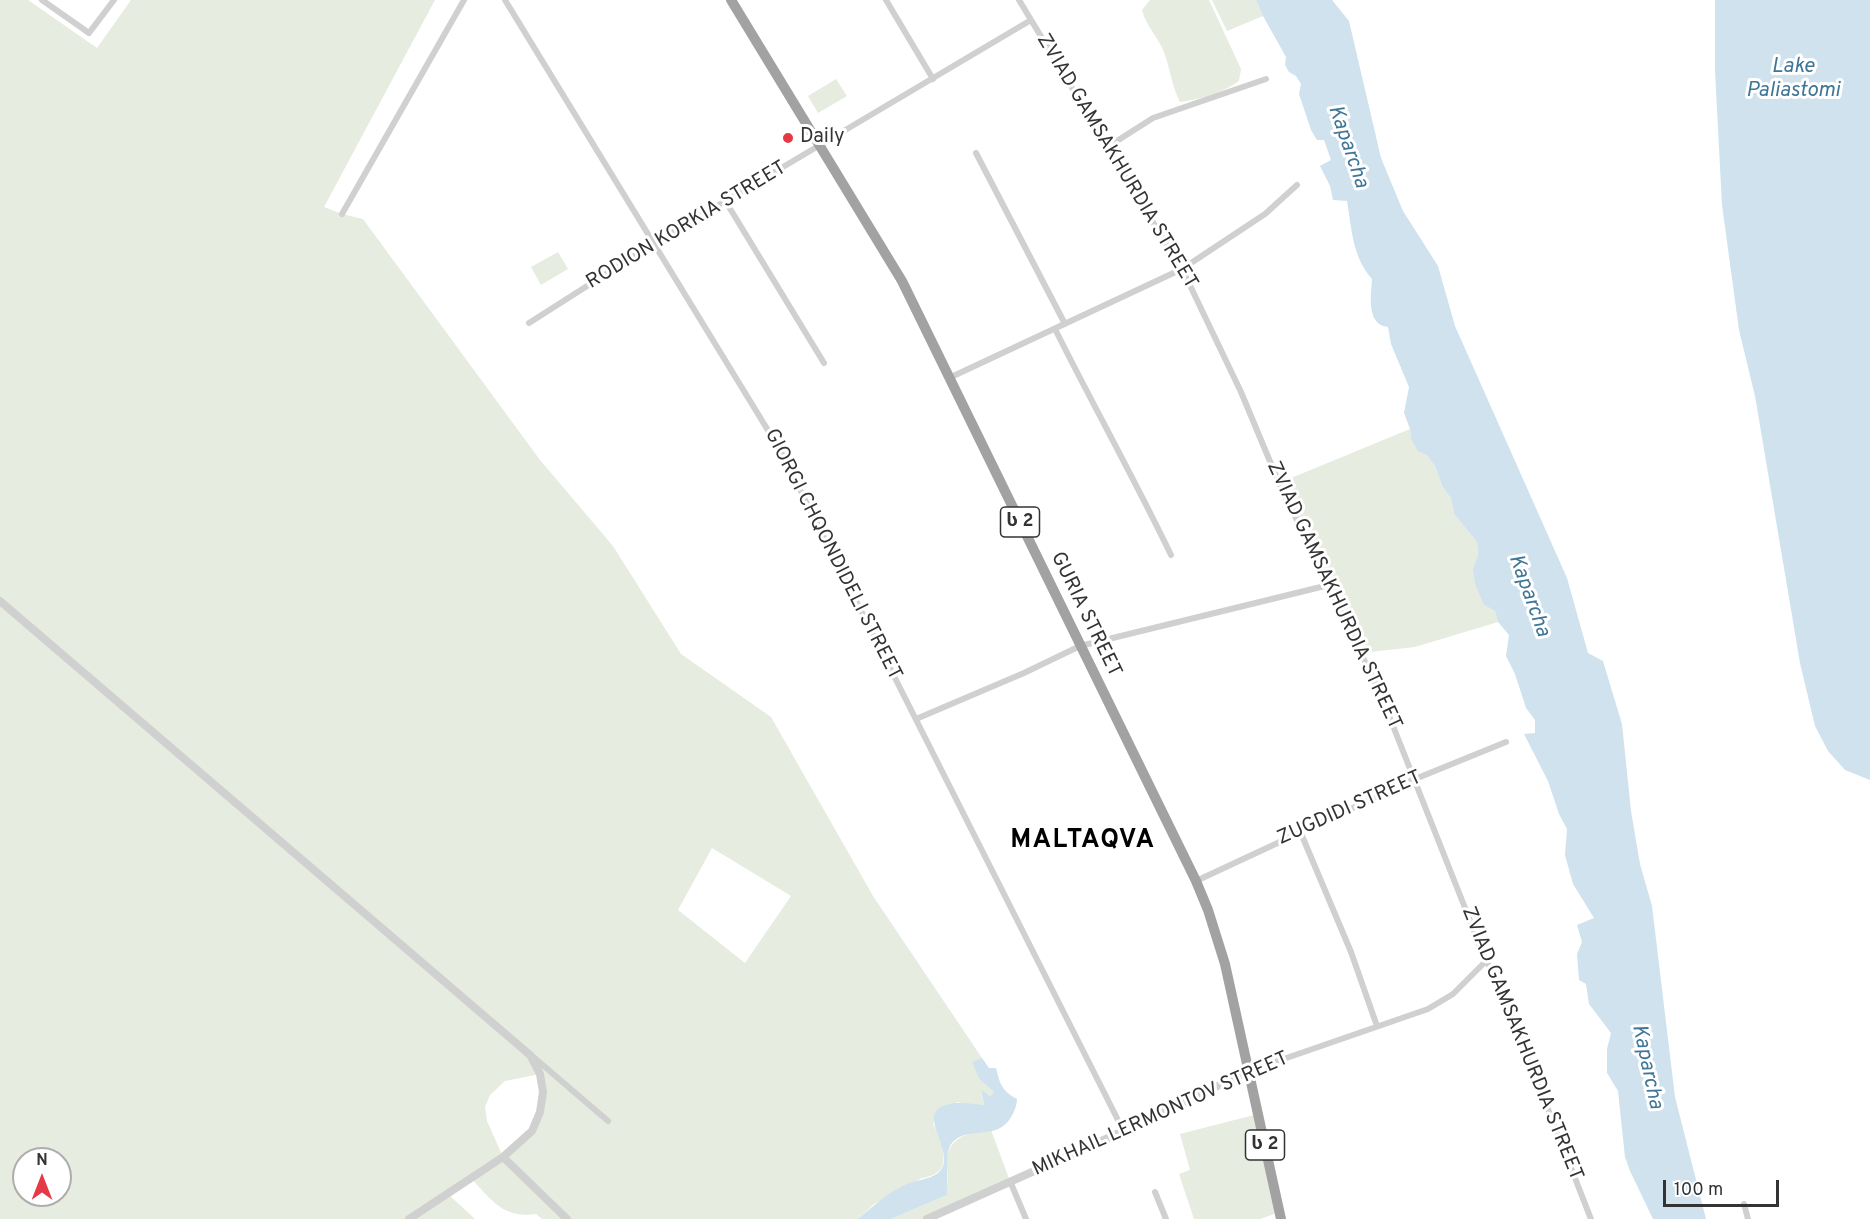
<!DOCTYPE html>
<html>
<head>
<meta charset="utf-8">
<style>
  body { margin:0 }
  #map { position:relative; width:1870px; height:1219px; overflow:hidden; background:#fff; font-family:Overpass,sans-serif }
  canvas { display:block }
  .north { position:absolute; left:12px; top:1147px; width:60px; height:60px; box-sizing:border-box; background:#fff; border:2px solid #adadad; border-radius:50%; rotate:0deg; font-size:16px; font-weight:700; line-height:24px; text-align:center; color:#333 }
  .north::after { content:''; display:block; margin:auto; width:21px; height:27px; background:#e63946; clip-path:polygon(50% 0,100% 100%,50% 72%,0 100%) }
  .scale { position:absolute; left:1663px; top:1180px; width:116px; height:27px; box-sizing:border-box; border:3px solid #333; border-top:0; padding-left:8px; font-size:18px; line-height:21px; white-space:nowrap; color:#333; -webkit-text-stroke:4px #fff; paint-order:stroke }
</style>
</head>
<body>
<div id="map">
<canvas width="1870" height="1219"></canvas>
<div class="north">N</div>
<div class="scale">100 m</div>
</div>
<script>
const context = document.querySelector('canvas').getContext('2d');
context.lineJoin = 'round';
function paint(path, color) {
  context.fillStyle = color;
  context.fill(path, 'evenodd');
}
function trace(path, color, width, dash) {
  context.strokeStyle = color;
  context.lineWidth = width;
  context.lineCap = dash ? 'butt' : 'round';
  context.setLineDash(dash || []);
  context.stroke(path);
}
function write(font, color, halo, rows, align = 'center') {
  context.font = font + ' Overpass,"Noto Sans Georgian",sans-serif';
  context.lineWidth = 6;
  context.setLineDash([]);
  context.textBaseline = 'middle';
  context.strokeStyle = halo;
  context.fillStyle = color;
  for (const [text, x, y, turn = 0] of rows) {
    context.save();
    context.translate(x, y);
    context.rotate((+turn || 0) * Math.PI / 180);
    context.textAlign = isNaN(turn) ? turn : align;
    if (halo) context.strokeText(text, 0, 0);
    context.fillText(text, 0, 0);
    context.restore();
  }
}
paint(new Path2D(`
  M0,0h28l69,48 34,-48h304l-111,207 18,7 21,5 177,241 73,86 68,108 90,63 102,179 109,162 -9,4 6,17 15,13 -4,4 -9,-5 3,15 -27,-4 -24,21c8,21 24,50 -11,55l-48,26 -16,15h-316l-6,-5c-32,5 -45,-14 -64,-35l-24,15 27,25h-475zM712,848l79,48 -46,67 -67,-53zM540,1074v38l-8,19 -29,26 -16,-36 -2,-14 5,-12 15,-14zM24,1159h36v36h-36z
  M1150,0h59l32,69 -2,12c-18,13 -38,18 -59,21 -8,-15 -10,-34 -16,-50 -6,-15 -18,-26 -22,-42z
  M1212,0h44l7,16 -36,15z
  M836,79l11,17 -29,17 -10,-17z
  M558,252l10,17 -27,16 -10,-18z
  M1410,429l1,10 16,15 8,12 7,20 9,12 3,16 23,28 1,13 -5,13 11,37 11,6 3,11 -83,25 -53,6 -83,-170z
  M1258,1114l22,98 -20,7h-66l-15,-45 11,-4 -10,-36z
  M991,1130l19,51 -83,38h-36l56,-24c2,-10 1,-18 0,-28 -2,-30 20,-34 44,-37z`), '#e6ecdf');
paint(new Path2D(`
  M1256,0h76l17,21 32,137 22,53 35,55 17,60 112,252 21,75 15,8 19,63 9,87 9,53 12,42 23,191 31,122h-53l-23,-48 -5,-14 -7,-66 -11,-18v-24l4,-16 -22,-29 -3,-20 -7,-4 -2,-26 5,-12 -5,-17 17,-7 -21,-34 -8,-29 2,-26 -8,-15 -11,-33 -24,-47 11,-1v-13l-9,-12 -11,-34 -9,-18 3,-21 -11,-13 -3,-11 -11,-6 -9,-21 -2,-16 5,-13 -1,-13 -23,-28 -3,-16 -9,-12 -7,-20 -8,-11 -9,-4 -7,-12 -1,-10 -6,-16 5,-26 -18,-43 -3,-17c-22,-2 -17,-32 -16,-48 -20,-23 -20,-49 -25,-78l-14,-1 -3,-14 -10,-20 11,-6 -7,-20h-7l-6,-10 -12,-36 2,-10 -5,-8 -7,-4 -4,-7 1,-8 -23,-41z
  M1715,0h155v780l-25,-10 -17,-19 -13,-25 -15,-63 -45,-267 -16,-66 -17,-125 -7,-134z
  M982,1058l7,10h7c4,16 6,23 21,31 0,10 -8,26 -19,30 -13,6 -32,1 -44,12 -12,10 -4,40 -7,54l-56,24h-33c14,-12 28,-25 45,-33 10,-6 26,-6 35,-13 24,-20 -33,-65 18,-70 9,-1 19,2 28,2l-3,-15 9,6 4,-4 -15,-13 -7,-17z`), '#cfe2ee');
trace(new Path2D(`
  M42,0l47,33 25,-33
  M505,0l275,450 343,680
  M886,0l47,79
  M1019,0l166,275 56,117 38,91 101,210 106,268 10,15 95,243
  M1109,146l44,-28 113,-39
  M976,153l89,171
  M726,202l98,161
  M342,214l122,-214
  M529,323l124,-79 378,-224
  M1055,329c38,76 79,149 116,226
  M949,378l233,-109 83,-55 32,-29
  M916,719l108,-46 56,-27 249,-61
  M1300,831l51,121 26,74
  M1196,881l219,-102 91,-37
  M531,1055l77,66
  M1249,1071l179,-62 25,-15 33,-33
  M1010,1181l16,38
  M1155,1192l11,27
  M1744,1204l4,15`), '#d0d0d0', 6);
trace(new Path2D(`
  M0,601l530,454 10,19 3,18 -3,20 -8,19 -29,26
  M409,1219l94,-62 64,62
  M927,1219l190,-85 132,-63`), '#d0d0d0', 8);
trace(new Path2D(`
  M731,0l171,281 294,600 12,29 17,54 56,255`), '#a2a2a2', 10);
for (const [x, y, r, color] of [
  [788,138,6,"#e63946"]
]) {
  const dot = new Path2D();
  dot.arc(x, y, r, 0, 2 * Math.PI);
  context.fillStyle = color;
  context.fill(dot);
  trace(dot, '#fff', 2);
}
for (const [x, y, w] of [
  [1020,522,39],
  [1265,1145,39]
]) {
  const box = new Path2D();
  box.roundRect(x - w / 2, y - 15, w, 30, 4.5);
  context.fillStyle = '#fff';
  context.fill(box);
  trace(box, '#333', 1.5);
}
write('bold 18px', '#333', null, [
  ["ს 2",1020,522],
  ["ს 2",1265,1145]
]);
write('20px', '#333', '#fff', [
  ["Daily",800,138]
], 'left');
write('20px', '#333', '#fff', [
  ["ZVIAD GAMSAKHURDIA STREET",1116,162,59],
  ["RODION KORKIA STREET",687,226,-31],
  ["GIORGI CHQONDIDELI STREET",832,555,63],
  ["ZVIAD GAMSAKHURDIA STREET",1333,596,65],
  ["GURIA STREET",1085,615,64],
  ["ZUGDIDI STREET",1350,809,-24],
  ["ZVIAD GAMSAKHURDIA STREET",1521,1044,68],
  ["MIKHAIL LERMONTOV STREET",1161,1115,-24]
]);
write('italic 21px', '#3f7597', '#fff', [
  ["Lake",1793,68],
  ["Paliastomi",1793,92],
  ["Kaparcha",1347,147,71],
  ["Kaparcha",1528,596,70],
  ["Kaparcha",1646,1067,78]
]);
context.letterSpacing = '1.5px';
write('bold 26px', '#000', '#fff', [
  ["MALTAQVA",1083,842]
]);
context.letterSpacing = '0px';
</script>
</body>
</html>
